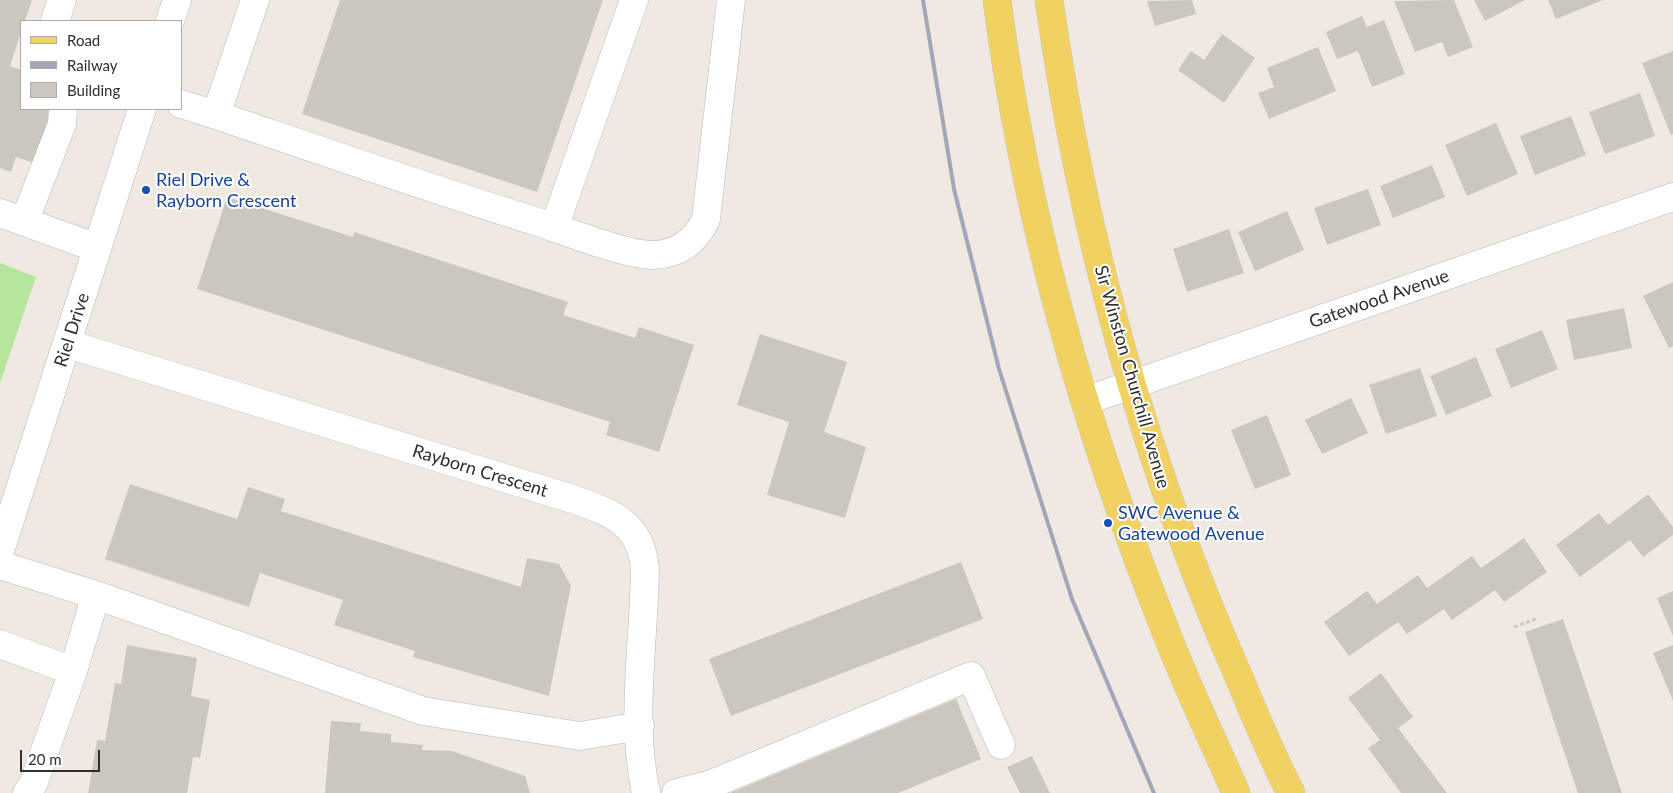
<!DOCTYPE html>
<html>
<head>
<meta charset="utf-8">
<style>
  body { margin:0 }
  #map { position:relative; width:1673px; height:793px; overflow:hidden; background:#efe9e1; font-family:Lato,sans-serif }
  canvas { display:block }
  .legend { position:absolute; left:20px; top:20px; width:162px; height:90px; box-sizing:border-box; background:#fff; border:1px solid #ababab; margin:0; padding:6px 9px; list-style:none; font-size:15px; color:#2e2e2e }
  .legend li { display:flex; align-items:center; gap:10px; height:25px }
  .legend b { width:25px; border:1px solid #ababab }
  .scale { position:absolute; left:20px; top:750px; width:80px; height:22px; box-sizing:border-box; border:2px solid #2e2e2e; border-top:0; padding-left:6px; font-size:15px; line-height:18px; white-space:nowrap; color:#2e2e2e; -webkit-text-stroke:4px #fff; paint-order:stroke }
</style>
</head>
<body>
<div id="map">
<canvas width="1673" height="793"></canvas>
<ul class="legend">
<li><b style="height:6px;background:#f2d163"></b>Road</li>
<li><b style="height:6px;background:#a3a6b8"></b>Railway</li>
<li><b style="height:14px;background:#cbc7bf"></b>Building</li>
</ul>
<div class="scale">20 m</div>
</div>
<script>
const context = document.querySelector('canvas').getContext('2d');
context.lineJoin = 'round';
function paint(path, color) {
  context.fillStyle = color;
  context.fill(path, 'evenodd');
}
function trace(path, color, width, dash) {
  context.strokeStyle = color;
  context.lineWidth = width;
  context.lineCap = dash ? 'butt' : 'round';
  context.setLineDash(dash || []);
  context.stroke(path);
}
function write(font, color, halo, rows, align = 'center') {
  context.font = font + ' Lato,sans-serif';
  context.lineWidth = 4;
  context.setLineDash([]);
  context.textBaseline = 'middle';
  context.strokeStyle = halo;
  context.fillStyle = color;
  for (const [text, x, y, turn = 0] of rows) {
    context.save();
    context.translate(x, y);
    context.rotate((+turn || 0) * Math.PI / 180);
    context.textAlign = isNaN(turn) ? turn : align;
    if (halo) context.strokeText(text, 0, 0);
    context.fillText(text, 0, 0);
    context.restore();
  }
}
paint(new Path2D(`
  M0,263l36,14 -36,106z`), '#b6e59e');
paint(new Path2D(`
  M0,0h32l-7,21h-4v11l-11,34 11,4v39h34l-18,55 -21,-7 -5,15 -11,-4z
  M340,0h263l-66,192 -235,-78z
  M1192,0l4,14 -41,12 -8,-25z
  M1454,0l19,47 -25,10 -6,-15 -27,10 -21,-51z
  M1474,0h51l-40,21z
  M1548,0h55l-47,19z
  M1362,16l5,11 17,-7 21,54 -33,13 -14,-36 -21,8 -11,-27z
  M1222,34l33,24 -31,45 -46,-33 13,-19 13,9z
  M1318,47l18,44 -67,28 -11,-26 16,-6 -7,-19z
  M1673,51v83l-2,1 -29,-72z
  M1640,93l15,43 -50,18 -16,-42z
  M1571,116l15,39 -51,20 -15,-39z
  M1496,123l22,51 -51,22 -22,-51z
  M1432,165l13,32 -52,21 -13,-32z
  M1368,189l13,36 -54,20 -13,-37z
  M227,197l126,40 1,-5 214,70 -5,13 72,23 4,-11 55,18 -35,107 -53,-17 4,-13 -413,-133z
  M1287,211l17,39 -49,21 -17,-39z
  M1229,229l15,44 -57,19 -14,-43z
  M1673,282v64l-4,2 -26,-52z
  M1624,308l8,40 -58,12 -8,-40z
  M1542,330l16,39 -47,19 -16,-39z
  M760,334l87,28 -23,70 42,15 -21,71 -78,-23 22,-73 -52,-17z
  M1476,357l16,39 -46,19 -16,-39z
  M1420,368l17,48 -51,18 -17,-49z
  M1351,398l17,35 -46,21 -17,-34z
  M1267,415l24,60 -36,14 -24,-59z
  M130,484l107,35 11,-32 37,12 -4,12 240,76 6,-29 32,6 12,22 -22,110 -136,-39 2,-6 -81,-26 9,-25 -83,-27 -11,34 -144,-48z
  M1648,494l25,33v8l-30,22 -13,-17 -50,37 -24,-32 43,-32 9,12z
  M1524,538l23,34 -43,30 -9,-12 -43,30 -8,-11 -37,25 -9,-12 -49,34 -25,-34 43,-31 10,13 41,-29 9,13 45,-32 9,12z
  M961,562l22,57 -252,97 -22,-57z
  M1673,591v45l-16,-38z
  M1563,619l59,174h-44l-22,-65 -31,-96z
  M127,645l70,13 -6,38 19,4 -10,58 -7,-1 -6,36h-99l9,-53 8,1 10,-58 6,1z
  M1673,645v56l-20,-48z
  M1381,673l32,44 -15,11 49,65h-46l-33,-45 12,-8 -32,-42z
  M956,699l25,60 -83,34h-168z
  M331,721l30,2 -1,8 31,3v8l32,3 -1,5 30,1 73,25 5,17h-205z
  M1032,756l18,37h-30l-13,-26z`), '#cbc7bf');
const minor = new Path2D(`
  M255,0l-39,115c109,37 218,75 328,109 27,9 83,31 109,31 26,-1 43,-14 53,-36l25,-219
  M55,21l7,-21
  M170,21l7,-21
  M181,104l35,11
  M0,213l97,35
  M24,222l38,-98 1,-15
  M554,228l80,-228
  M68,344l508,156c38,14 65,24 69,69 -1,74 -15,151 1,224
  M1085,401l588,-204
  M0,551l142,-442
  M0,565l96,30 -23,76 -39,111 -7,11
  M96,595l327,116 157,25 60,-10
  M0,644l73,27
  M676,793l36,-9 259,-108 30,69`);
const major = new Path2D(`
  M997,0c28,217 88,429 169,632 21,55 47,108 70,161
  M1049,0c33,232 94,460 189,675 17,40 33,80 53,118`);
trace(minor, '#b4b7c1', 29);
trace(major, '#c9c9c9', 29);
trace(new Path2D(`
  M1514,627l22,-8`), '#c9c9c9', 3, [4, 2.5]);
trace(minor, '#fff', 28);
trace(major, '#f2d163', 28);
trace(new Path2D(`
  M923,0l31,189 45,180 73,230 82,194`), '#a3a6b8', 4);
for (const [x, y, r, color] of [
  [146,190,5,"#1a4fb4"],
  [1108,523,5,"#1a4fb4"]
]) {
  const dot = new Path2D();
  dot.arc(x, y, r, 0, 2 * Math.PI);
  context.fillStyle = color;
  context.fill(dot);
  trace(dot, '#fff', 2);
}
write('18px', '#164399', '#fff', [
  ["Riel Drive &",156,180],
  ["Rayborn Crescent",156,201],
  ["SWC Avenue &",1118,513],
  ["Gatewood Avenue",1118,534]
], 'left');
write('18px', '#2e2e2e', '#fff', [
  ["Gatewood Avenue",1379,299,-19],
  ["Riel Drive",72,330,-72],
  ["Sir Winston Churchill Avenue",1132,377,74],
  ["Rayborn Crescent",480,471,17]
]);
</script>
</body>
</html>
